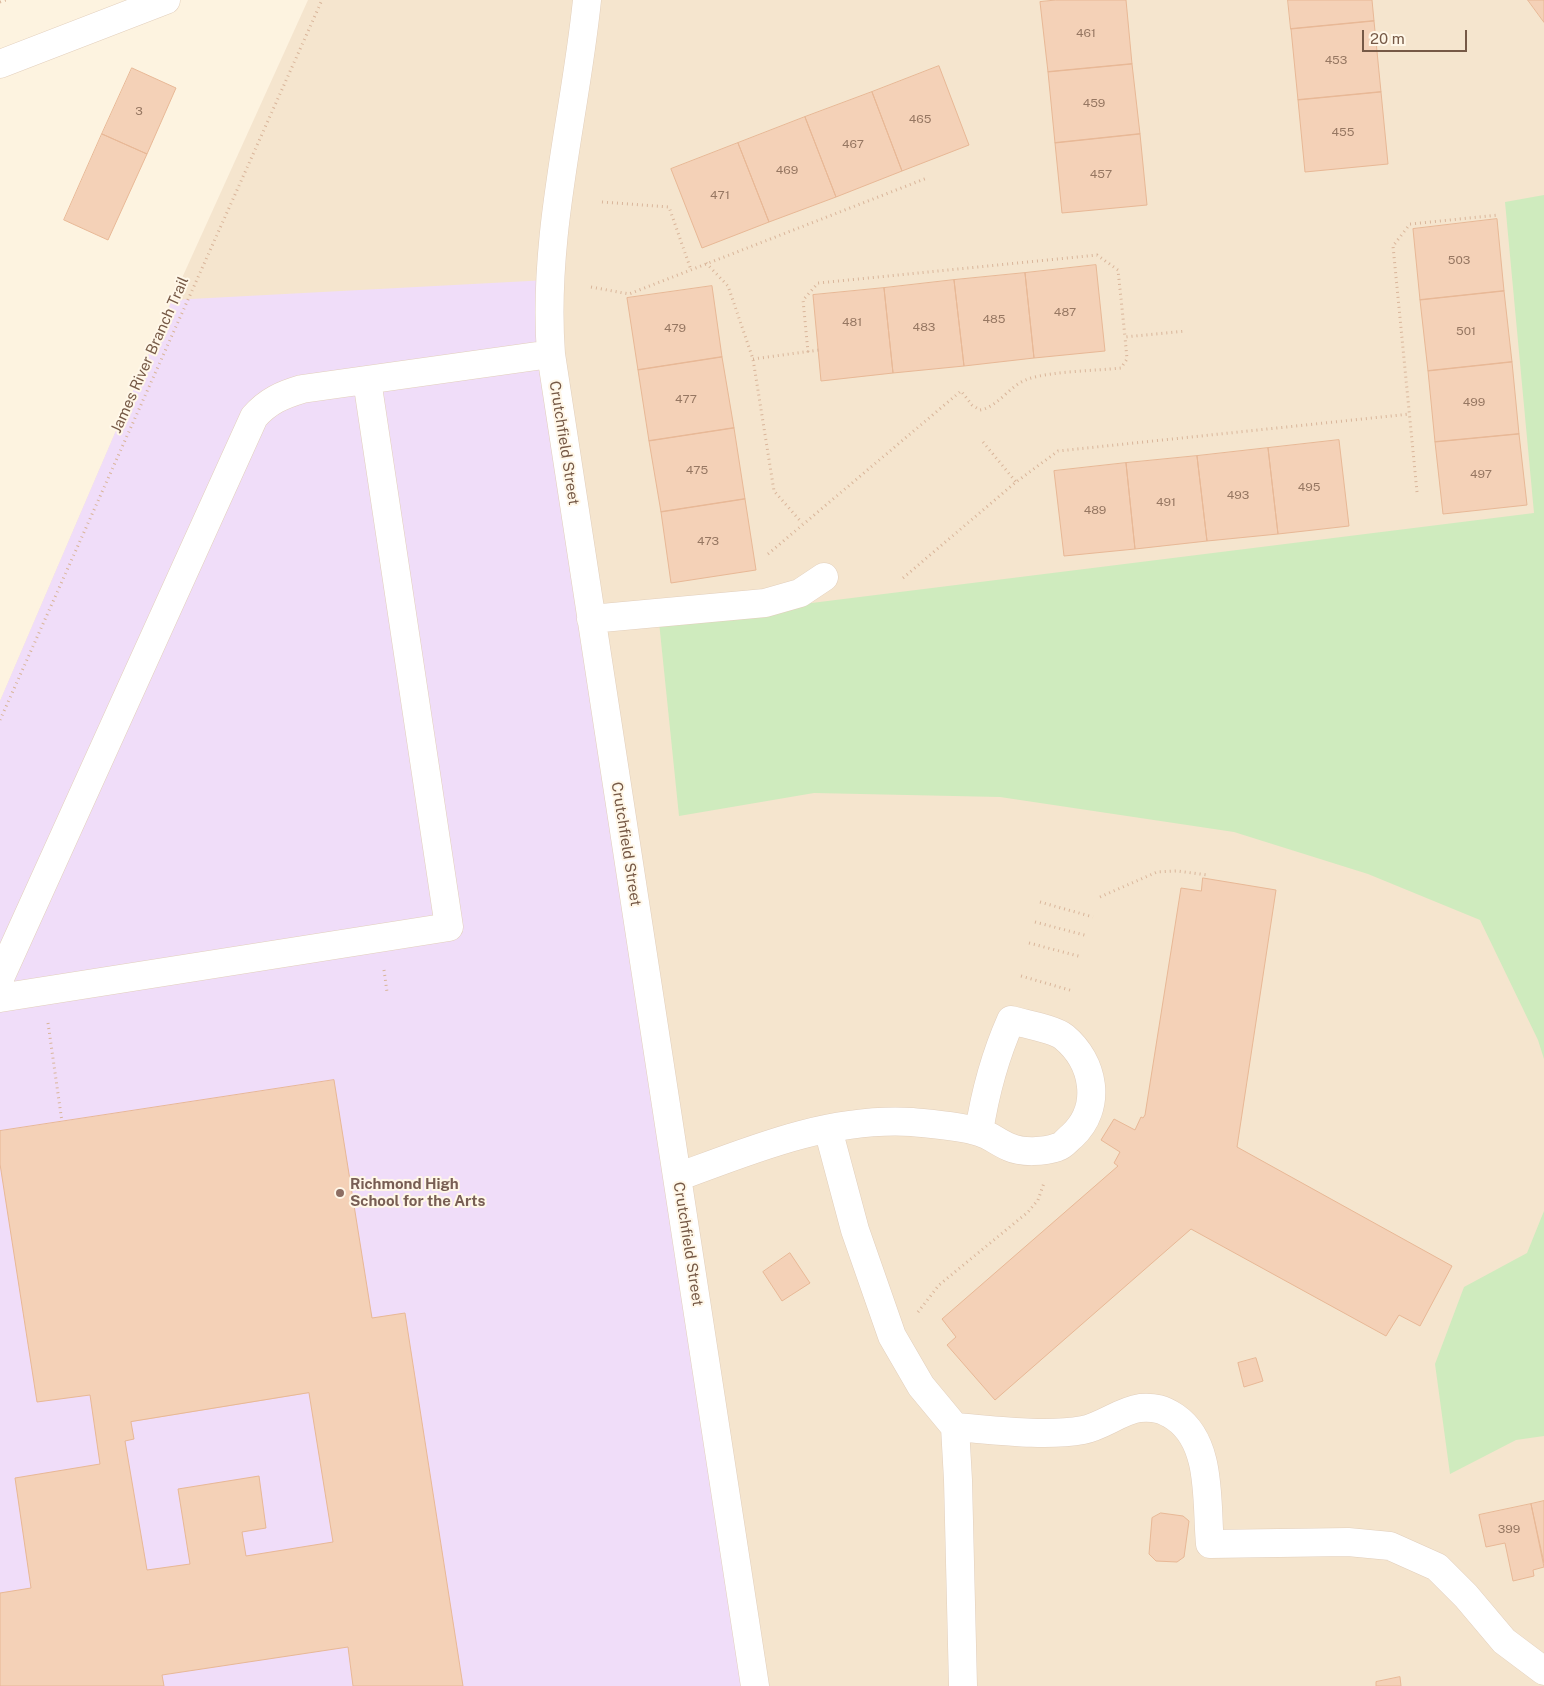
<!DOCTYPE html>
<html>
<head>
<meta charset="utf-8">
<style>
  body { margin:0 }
  #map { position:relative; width:1544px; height:1686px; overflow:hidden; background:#fdf3e0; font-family:"Public Sans",sans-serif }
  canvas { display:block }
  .scale { position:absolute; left:1362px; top:30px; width:105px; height:22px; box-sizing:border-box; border:2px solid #765946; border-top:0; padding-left:6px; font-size:15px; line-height:18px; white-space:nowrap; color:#765946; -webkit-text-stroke:4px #fff7e8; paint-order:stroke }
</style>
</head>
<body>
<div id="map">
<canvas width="1544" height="1686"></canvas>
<div class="scale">20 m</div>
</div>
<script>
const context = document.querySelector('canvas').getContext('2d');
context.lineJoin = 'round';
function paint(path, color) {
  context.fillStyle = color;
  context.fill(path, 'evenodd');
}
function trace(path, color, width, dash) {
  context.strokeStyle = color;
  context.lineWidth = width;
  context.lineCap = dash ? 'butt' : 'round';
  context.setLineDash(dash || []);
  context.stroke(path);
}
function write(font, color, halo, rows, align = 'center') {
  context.font = font + ' "Public Sans",sans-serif';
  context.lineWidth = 4;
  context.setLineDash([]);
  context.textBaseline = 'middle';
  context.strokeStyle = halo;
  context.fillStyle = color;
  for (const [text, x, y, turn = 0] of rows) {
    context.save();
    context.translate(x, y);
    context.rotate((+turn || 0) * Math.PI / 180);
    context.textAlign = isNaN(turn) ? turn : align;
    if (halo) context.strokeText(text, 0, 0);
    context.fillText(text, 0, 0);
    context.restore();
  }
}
paint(new Path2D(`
  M308,0h1236v1686h-1544v-985l172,-401z`), '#f5e5ce');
paint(new Path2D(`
  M548,280l207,1406h-755v-985l172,-401z`), '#f0ddf9');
paint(new Path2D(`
  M1544,195v864l-6,-19 -58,-120 -112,-46 -134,-42 -234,-35 -186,-4 -135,23 -20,-194 875,-109 -29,-311z
  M1544,1211v225l-28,4 -66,34 -15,-110 29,-77 63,-34z`), '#cfebbe');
const building = new Path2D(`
  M1056,0h70l6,64 -84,8 -8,-70z
  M1288,0h84l2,21 -83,8z
  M1528,0h16v22z
  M1374,21l7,71 -83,8 -7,-71z
  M1132,64l8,70 -85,9 -7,-71z
  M939,66l30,79 -67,26 -30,-79z
  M132,68l44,20 -29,66 -45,-20z
  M872,92l30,79 -66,26 -31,-80z
  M1381,92l7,72 -83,8 -7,-72z
  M805,117l31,80 -67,25 -31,-79z
  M102,134l45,20 -39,86 -44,-20z
  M1140,134l7,71 -85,8 -7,-70z
  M738,143l31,79 -67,26 -31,-79z
  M1497,219l7,72 -84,9 -7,-71z
  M1096,265l9,86 -71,7 -9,-85z
  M1025,273l9,85 -70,8 -10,-86z
  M954,280l10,86 -71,7 -9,-85z
  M712,286l10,71 -84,13 -11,-72z
  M884,288l9,85 -72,8 -8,-86z
  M1504,291l8,71 -84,9 -8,-71z
  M722,357l12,71 -85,13 -11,-71z
  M1512,362l7,72 -84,8 -7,-71z
  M734,428l11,71 -84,13 -12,-71z
  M1519,434l8,71 -84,9 -8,-72z
  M1339,440l10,86 -71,8 -10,-86z
  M1268,448l10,86 -71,7 -10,-85z
  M1197,456l10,85 -72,8 -9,-86z
  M1126,463l9,86 -71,7 -10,-85z
  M745,499l11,71 -85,13 -10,-71z
  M1203,878l73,12 -39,257 215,119 -32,60 -21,-11 -13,21 -195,-107 -196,171 -48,-55 9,-8 -14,-18 176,-153 -4,-3 6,-11 -19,-12 13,-21 21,11 6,-13 2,1 2,-3 36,-227 20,3z
  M334,1080l38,238 33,-5 58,373h-110l-5,-39 -186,28 2,11h-164v-93l31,-5 -16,-110 85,-14 -10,-69 -53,7 -37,-238v-33zM309,1393l24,149 -87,14 -4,-24 24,-4 -7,-52 -81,13 12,75 -43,6 -22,-129 9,-2 -3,-17z
  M790,1253l20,30 -28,18 -19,-29z
  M1256,1358l7,23 -19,6 -6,-24z
  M1544,1501v62l-13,-59z
  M1531,1504l13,63 -11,3 1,6 -21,5 -8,-38 -19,4 -7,-32z
  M1161,1513l22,3 6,5 -5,36 -7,5 -21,-1 -7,-7 3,-36z
  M1400,1677l1,9h-25v-4z`);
paint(building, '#f4d1b7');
trace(building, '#e8b896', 1);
const minor = new Path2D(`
  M587,0c-12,118 -45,235 -36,354l204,1332
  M0,64l166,-64
  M591,619l174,-16 35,-10 24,-16
  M0,978l254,-561c14,-16 28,-22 48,-28l249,-35
  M0,998l449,-71 -82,-547
  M828,1129l27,101 37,106 29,50 34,41 3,53 5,206
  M678,1177c75,-28 152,-60 234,-55 19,2 49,4 67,10 11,3 20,11 30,15 13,6 35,5 49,0 5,-1 10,-8 14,-11 31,-29 22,-74 -8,-99 -10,-8 -40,-13 -53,-17 -16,36 -26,73 -32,112
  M955,1427c39,3 90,10 128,3 20,-4 37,-19 57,-22 15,-1 23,1 35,9 38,26 31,86 35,127l138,-2 42,4 47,21 29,29 38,45 40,30`);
trace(minor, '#e2cfbc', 29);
trace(new Path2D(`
  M0,2l6,-2
  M602,202l67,5 22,63
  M706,263l22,23 25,73 21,132 28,32
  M591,287l38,7 298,-116
  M808,352l-5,-52 15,-17 279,-28 21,15 7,67 61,-6
  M753,359l66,-9
  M983,442l33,40
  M1417,492l-24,-246 17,-22 89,-9
  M768,554l193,-163 11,14 8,5c18,-3 30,-25 48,-31 24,-8 66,-8 93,-11l6,-9 -2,-22
  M903,578l113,-96 42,-31 352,-37
  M0,720l322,-720
  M1100,897l57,-25 20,-1 31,4
  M1040,902l53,15
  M1035,922l53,14
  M1029,943l53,14
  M384,970l3,22
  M1021,976l52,15
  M48,1023l14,99
  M918,1312l21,-27 89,-73 10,-12 6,-17`), '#d9b59a', 3, [1, 4]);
trace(minor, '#fff', 28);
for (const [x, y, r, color] of [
  [340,1193,5,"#8d6e63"]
]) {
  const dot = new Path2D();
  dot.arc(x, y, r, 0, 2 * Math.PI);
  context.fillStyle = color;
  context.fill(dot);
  trace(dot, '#fff7e8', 2);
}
write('12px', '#967762', null, [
  ["461",1086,33],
  ["453",1336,60],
  ["459",1094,103],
  ["3",139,111],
  ["465",920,119],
  ["455",1343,132],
  ["467",853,144],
  ["469",787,170],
  ["457",1101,174],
  ["471",720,195],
  ["503",1459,260],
  ["487",1065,312],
  ["485",994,319],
  ["481",852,322],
  ["483",924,327],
  ["479",675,328],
  ["501",1466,331],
  ["477",686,399],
  ["499",1474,402],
  ["475",697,470],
  ["497",1481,474],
  ["495",1309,487],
  ["493",1238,495],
  ["491",1166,502],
  ["489",1095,510],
  ["473",708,541],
  ["399",1509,1529]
]);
write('15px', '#765946', '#fff7e8', [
  ["James River Branch Trail",150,355,-66],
  ["Crutchfield Street",564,443,81],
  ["Crutchfield Street",626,844,81],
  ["Crutchfield Street",688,1244,81]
]);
write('bold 15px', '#785e54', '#fff7e8', [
  ["Richmond High",350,1184],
  ["School for the Arts",350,1201]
], 'left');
</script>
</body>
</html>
